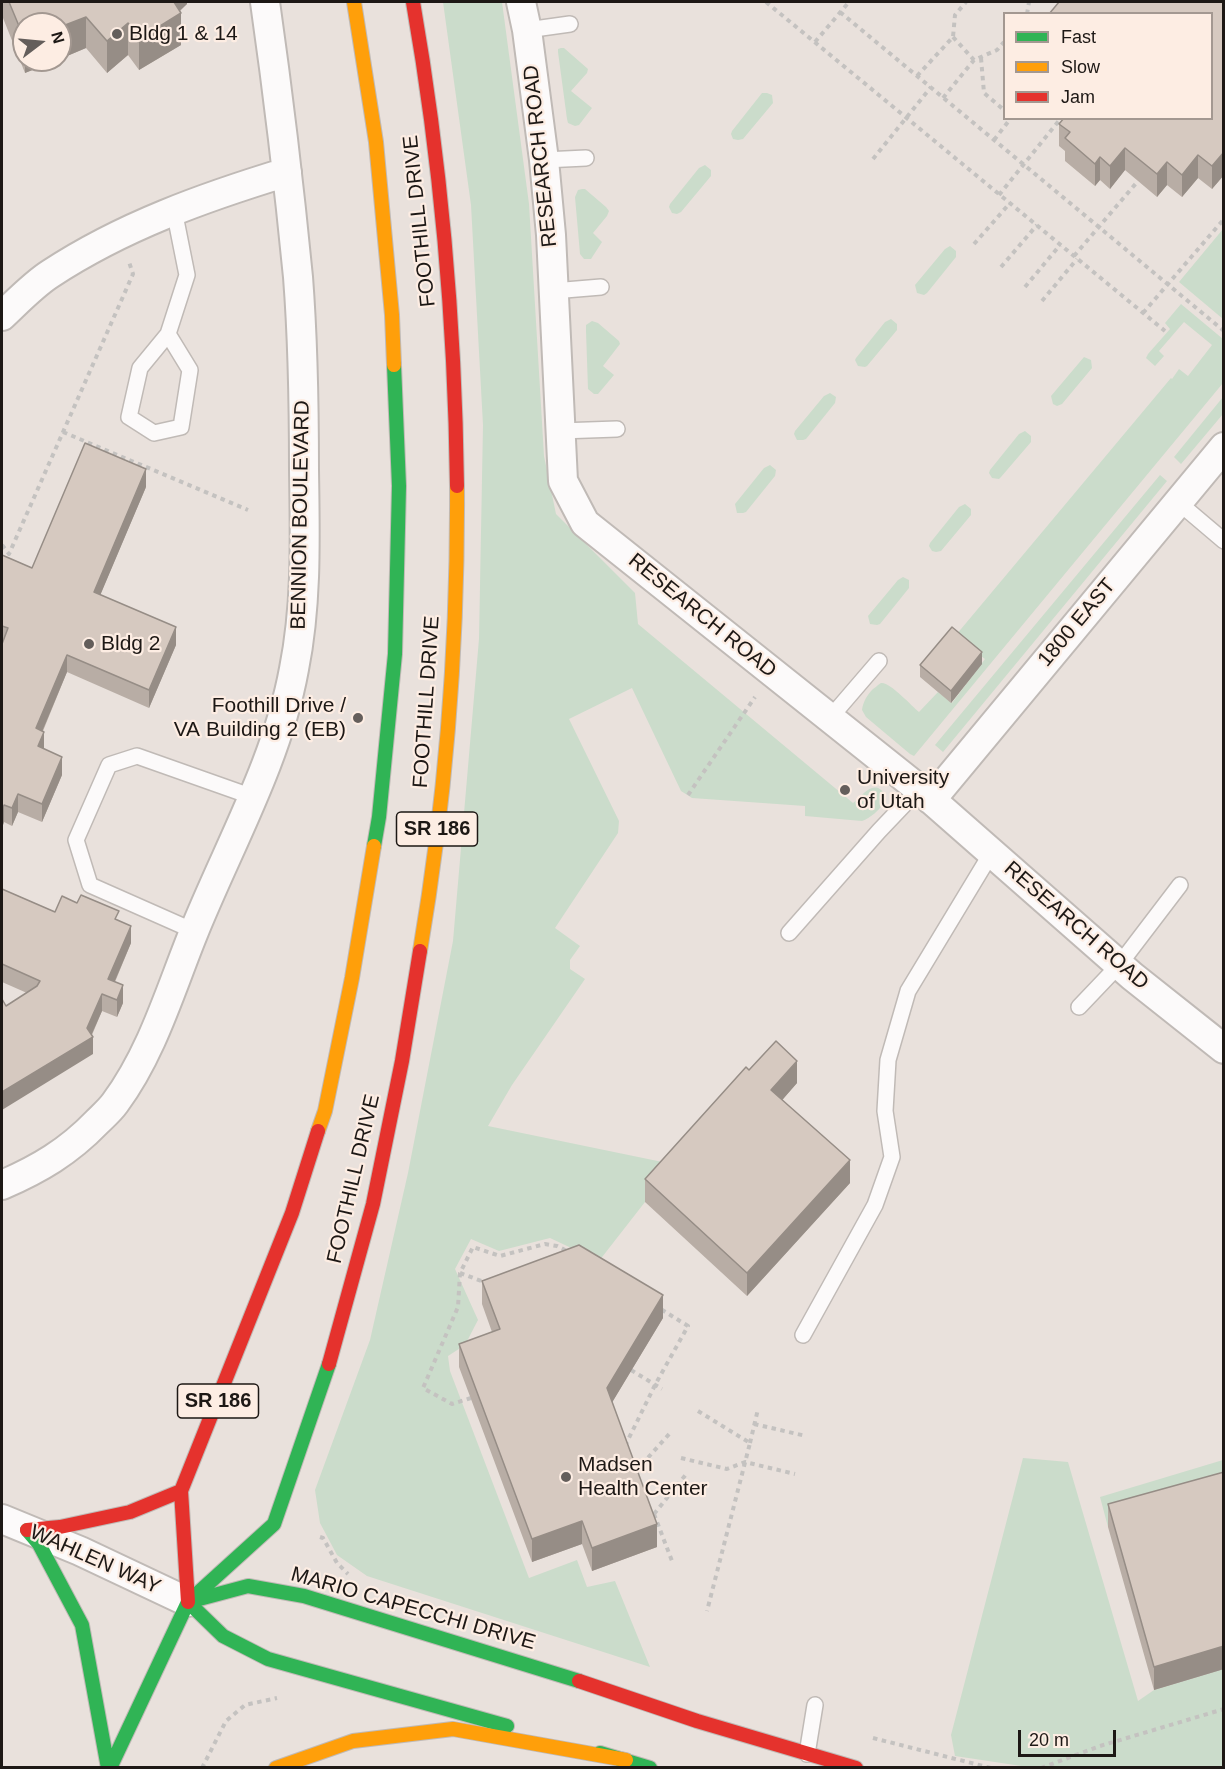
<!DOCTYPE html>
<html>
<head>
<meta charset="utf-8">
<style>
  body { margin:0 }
  #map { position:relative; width:1225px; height:1769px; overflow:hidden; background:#e9e1dc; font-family:Helvetica,sans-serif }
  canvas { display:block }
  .frame { position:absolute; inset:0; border:3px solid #1d1815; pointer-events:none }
  .legend { position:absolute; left:1003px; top:12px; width:210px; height:108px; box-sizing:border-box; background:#fdede3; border:2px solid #a39891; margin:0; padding:8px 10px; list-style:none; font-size:18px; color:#1d1815 }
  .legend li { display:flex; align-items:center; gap:12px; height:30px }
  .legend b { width:30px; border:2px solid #a39891 }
  .north { position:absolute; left:12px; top:12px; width:60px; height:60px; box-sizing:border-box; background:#fdede3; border:2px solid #a39891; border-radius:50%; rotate:74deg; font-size:16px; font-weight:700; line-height:24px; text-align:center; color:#1d1815 }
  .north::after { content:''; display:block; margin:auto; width:21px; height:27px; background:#645e5b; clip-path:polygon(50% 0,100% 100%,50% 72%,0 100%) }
  .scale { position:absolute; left:1018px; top:1730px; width:98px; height:27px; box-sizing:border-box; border:3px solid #1d1815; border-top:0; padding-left:8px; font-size:18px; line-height:21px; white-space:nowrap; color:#1d1815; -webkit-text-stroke:4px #fdede3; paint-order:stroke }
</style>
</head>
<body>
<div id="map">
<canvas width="1225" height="1769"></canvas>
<div class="frame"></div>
<ul class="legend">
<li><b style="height:8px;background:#30b455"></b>Fast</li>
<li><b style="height:8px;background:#ff9f0a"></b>Slow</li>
<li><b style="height:8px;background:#e5322d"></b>Jam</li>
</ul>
<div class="north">N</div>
<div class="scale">20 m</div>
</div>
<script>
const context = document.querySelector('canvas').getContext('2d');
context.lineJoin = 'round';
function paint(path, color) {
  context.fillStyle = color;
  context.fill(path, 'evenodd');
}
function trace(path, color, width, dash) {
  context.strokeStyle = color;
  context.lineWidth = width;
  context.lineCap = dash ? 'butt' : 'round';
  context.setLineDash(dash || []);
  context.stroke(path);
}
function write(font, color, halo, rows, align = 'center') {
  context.font = font + ' Helvetica,sans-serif';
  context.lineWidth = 4.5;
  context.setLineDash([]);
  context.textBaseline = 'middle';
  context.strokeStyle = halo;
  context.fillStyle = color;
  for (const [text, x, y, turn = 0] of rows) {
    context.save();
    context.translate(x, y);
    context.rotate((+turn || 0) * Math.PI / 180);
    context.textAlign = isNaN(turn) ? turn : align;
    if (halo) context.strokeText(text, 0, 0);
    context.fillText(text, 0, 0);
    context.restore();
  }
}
paint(new Path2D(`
  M443,2h59l27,202 15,252 12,58 79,79 3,31 215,179c6,-4 12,-13 19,-15 8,-3 16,7 12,14 -4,8 -14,16 -22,19l-57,-5v-10l-113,-8 -11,-7 -49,-103 -63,31 50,102 -1,12 -63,95 25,18 -10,14v9l15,10 -73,106 -24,41 189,39 -32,37 -46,59 -49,-23 -51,13 -28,-12 -16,30 23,51 -13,25 -17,11 2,15 79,207 48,-18 10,27 28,-6 35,86 -283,-91 -30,-21 -17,-32 -5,-33 55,-150 38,-167 45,-232 26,-302 4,-214 -12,-220z
  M561,48h3l24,21 -1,4 -16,18 21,17 -13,17 -4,1 -7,-3 -1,-4 -9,-67v-3z
  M762,93h5l5,2 1,8 -30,36 -5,1 -5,-1 -2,-5 1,-3z
  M705,165l6,5v6l-30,36 -4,2 -5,-1 -3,-6 1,-3 29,-36z
  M582,189h3l21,18 3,4 -2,5 -14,17 9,9 -11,17h-7l-4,-5 -5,-57 3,-7z
  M1223,229v90l-44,-37z
  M950,246l6,5v6l-29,36 -3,2 -7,-2 -2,-8 30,-36z
  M1181,304l42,35v44l-309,373 -4,-2 -44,-37 -4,-7c1,-8 5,-15 11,-21 2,-1 6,-5 8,-6 8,-2 31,23 38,29l19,-20 14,11 33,-44 -27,-20 -2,-4 215,-257 1,1 7,-10 9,7 24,-31 -28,-23 -25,29 5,5 -9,10 -9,-8 2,-4 22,-25 -5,-6z
  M891,319l6,5v6l-30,36 -2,1 -7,-1 -3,-6 1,-2 29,-36z
  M592,321l6,2 21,18 1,3 -17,22 11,9 -16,19h-4l-6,-5 -2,-58v-6z
  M1084,357l7,3 1,8 -30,36 -5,2 -4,-2 -2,-8z
  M830,393l6,4 -1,6 -29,36 -3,1h-6l-3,-6 1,-3 29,-35z
  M1223,397v17l-42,50 -7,-7z
  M1025,431l6,5v6l-30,35 -2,2 -7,-1 -3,-5 1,-3 29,-36z
  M770,465l6,5 -1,6 -29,36 -3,1h-6l-2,-9 29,-36z
  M1160,475l7,6 -224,271 -8,-7z
  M965,504l6,5v6l-30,36 -5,1 -4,-1 -3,-5 1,-3 29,-36z
  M903,577l6,3v8l-29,36 -3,1 -7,-1 -2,-8 30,-36z
  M1023,1458l45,4 70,239 16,-11 69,-21v98h-195l-73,-11 -4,-21z
  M1223,1460v34l-115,33 -8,-30z`), '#cbdccb');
const lane = new Path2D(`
  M527,30l43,-6
  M544,160l42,-2
  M553,291l48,-4
  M168,334l22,36 -9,57 -27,6 -25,-16 11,-49 28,-34 19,-59 -13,-65
  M560,431l57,-2
  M1178,502l46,39
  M830,718l49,-57
  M194,931l-104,-46 -14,-45 33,-75 28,-9 116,41
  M789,933l90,-102 40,-42
  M1079,1007l40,-42 61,-80
  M803,1335l72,-130 17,-48 -7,-46 3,-51 20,-69 84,-139
  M807,1754l8,-49`);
const street = new Path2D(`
  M521,2l6,28 17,130 7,75 12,246 22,42 334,266 213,187 92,73
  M2,316c15,-14 31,-31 48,-42 73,-48 155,-77 237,-102
  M931,800l293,-353
  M2,1185c37,-16 66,-33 95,-63 6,-6 13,-12 18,-19 37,-50 55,-112 78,-169 35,-87 84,-172 101,-265 13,-65 11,-132 10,-199 0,-64 -1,-129 -6,-193 -9,-92 -20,-184 -33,-275
  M2,1519l78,32 108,51`);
const fast = new Path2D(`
  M374,846l5,-29 16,-163 4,-168 -5,-121
  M27,1530l12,14 43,81 26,143
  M188,1602l60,-16 56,10 275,85
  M188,1602l35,34 45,23 239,67
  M600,1753l50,15
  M110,1768l78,-166 86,-78 55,-160`);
const slow = new Path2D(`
  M354,2l22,140 16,173 2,50
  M420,951c26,-153 38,-309 37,-465
  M318,1131l7,-20 27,-133 22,-132
  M276,1768l77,-27 100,-12 173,31`);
const jam = new Path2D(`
  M413,2c28,160 42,322 44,484
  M329,1364l44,-160 29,-143 18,-110
  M27,1530l33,-3 70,-15 51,-21
  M188,1602l-7,-111 111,-278 26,-82
  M579,1681l118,40 159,47`);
trace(lane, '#c0bab6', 18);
trace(street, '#c0bab6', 32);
trace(fast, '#c0bab6', 16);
trace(slow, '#c0bab6', 16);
trace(jam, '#c0bab6', 16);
trace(new Path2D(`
  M766,2l399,329
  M840,12l384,319
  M1027,14l2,-12
  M953,37l21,23
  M815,42l34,-40
  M981,58l3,35 20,17
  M917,76l36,-39 2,-22 11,-13
  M943,98l31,-38 23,-10 7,-8
  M994,140l17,-22
  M873,159l58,-72
  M999,195l62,-77
  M974,244l36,-41
  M1074,256l64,-75
  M1001,267l36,-42
  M1025,287l35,-42
  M1042,301l35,-42
  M1143,313l81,-94
  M63,432l185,78
  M2,545l7,9 124,-280 -4,-12
  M688,795l67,-98
  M460,1273l27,10
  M631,1370l31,19
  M471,1398l-19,6 -29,-16 35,-81 2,-34 13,-26 27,9 45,-12 12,2 12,6
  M698,1411l52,32 -43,168
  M754,1424l52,12
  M750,1443l8,-34
  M626,1446v-2l29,-59 33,-59 -29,-18
  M681,1458l46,11 18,-7 50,12
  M636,1471l35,-39
  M654,1514l18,47
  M654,1514l34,-42
  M320,1537l3,1 14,25 11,11
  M873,1738l118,30
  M202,1768l24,-47 19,-16 32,-7
  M1041,1768l59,-22 124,-37`), '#c4c2c0', 4, [4.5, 4.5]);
trace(lane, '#fcfafa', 15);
trace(street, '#fcfafa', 28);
trace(fast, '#30b455', 14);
trace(slow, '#ff9f0a', 14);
trace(jam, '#e5322d', 14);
paint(new Path2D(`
  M2,2h185v2l-7,7 1,34 -42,25 -11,-15 -21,18 -21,-25 -26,11v-35h-36v36h33l-32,13 -22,-55h-1z
  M1224,2v173l-12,14 -14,-11 -16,19 -15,-12 -10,12 -32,-27 -15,19 -10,-9 -5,6 -30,-25v-10l-6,-5v-22l153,-6z
  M146,487l-46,108 76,50 -27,63 -82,-36 -24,59 1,18 18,26 -20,47 -24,-10 -6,14 -8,-4 -2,6v-273l30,13z
  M982,664l-31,39 -31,-26v-12z
  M2,889l53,23 64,8 12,23 -16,39 8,21 -6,14 -15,-6 -10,24 1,19 -87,-48 21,-13 -25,-11z
  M749,1070l48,13 -15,17 68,83 -103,113 -102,-94v-23z
  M482,1281l181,37 -51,84 45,145 -65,24 -10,-27 -50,18 -73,-195v-23l33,-12 -10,-28z
  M1224,1472v197l-70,21 -46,-163v-23z`), '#b8ada5');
paint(new Path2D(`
  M2,2h1v16h-1z
  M167,2h20v2l-20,18z
  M181,13v32l-42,25v-31z
  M86,17v31l-26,11v-32z
  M128,23v32l-21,18v-32z
  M25,60h32l-32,13z
  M1125,148v22l-15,19v-23z
  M1224,152v23l-12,14v-23z
  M1198,155v23l-16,19v-22z
  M1100,157v23l-5,6v-22z
  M1167,162v23l-10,12v-23z
  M146,469v18l-52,123v-18z
  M176,627v18l-27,63v-18z
  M982,652v12l-31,39v-12z
  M67,655v17l-31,74v-18z
  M44,732v17l-6,-3z
  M62,757v18l-20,47v-18z
  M18,794v18l-6,14v-18z
  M4,805v17l-2,6v-18z
  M131,926v17l-23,54v-18z
  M123,985v18l-6,14v-17z
  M102,994v17l-12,27 3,-1v17l-91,56v-18l85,-64z
  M797,1061v22l-26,30v-23z
  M850,1160v23l-103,113v-23z
  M663,1295v23l-56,93v-23z
  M582,1521v23l-50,18v-23z
  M657,1524v23l-65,24v-23z
  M1224,1646v23l-70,21v-23z`), '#968d86');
const building = new Path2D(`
  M9,2h165l7,11 -42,26 -11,-16 -21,18 -21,-24 -26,10v-3h-36v14z
  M1059,2h165v150l-12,14 -14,-11 -16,20 -15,-13 -10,12 -32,-26 -15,18 -10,-9 -5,7 -30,-26 5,-6 -11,-8 5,-6h148v-104h-163z
  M85,443l61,26 -52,123 82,35 -27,63 -82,-35 -31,73 8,4 -6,14 24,11 -20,47 -24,-10 -6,14 -8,-3 -2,5v-166l6,-16 -6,-2v-71l30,13z
  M952,627l30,25 -31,39 -31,-26z
  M2,889l53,23 7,-16 15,7 4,-8 38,16 -4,8 16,7 -23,53 15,6 -6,15 -15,-6 -15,34 6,9 -91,55v-93l4,7 31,-20 3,-5 -38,-17z
  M776,1041l21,20 -26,29 79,70 -103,113 -102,-94 101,-112 3,3z
  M579,1245l84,50 -56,93 50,136 -65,24 -10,-27 -50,18 -73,-195 41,-15 -18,-48z
  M1224,1472v174l-70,21 -46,-163z`);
paint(building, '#d6c9c0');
trace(building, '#968d86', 1.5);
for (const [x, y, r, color] of [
  [117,34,6,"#645e5b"],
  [89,644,6,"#645e5b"],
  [358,718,6,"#645e5b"],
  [845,790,6,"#645e5b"],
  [566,1477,6,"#645e5b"]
]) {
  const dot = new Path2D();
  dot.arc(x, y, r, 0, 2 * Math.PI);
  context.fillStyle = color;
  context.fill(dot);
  trace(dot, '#fdede3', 2);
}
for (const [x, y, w] of [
  [437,829,81],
  [218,1401,81]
]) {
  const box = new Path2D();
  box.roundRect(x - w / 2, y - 17, w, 34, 4.5);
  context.fillStyle = '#fdede3';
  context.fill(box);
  trace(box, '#1d1815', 1.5);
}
write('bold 20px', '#1d1815', null, [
  ["SR 186",437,829],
  ["SR 186",218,1401]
]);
write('21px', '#1d1815', '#fdede3', [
  ["Bldg 1 & 14",129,34],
  ["Bldg 2",101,644],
  ["Foothill Drive /",346,706,"right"],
  ["VA Building 2 (EB)",346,730,"right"],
  ["University",857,778],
  ["of Utah",857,802],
  ["Madsen",578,1465],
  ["Health Center",578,1489]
], 'left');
write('21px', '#1d1815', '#fdede3', [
  ["RESEARCH ROAD",541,156,-96],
  ["FOOTHILL DRIVE",420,221,-96],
  ["BENNION BOULEVARD",301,515,-89],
  ["RESEARCH ROAD",702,616,39],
  ["1800 EAST",1077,623,-50],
  ["FOOTHILL DRIVE",427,702,-86],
  ["RESEARCH ROAD",1076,926,41],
  ["FOOTHILL DRIVE",354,1179,-77],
  ["WAHLEN WAY",95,1560,24],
  ["MARIO CAPECCHI DRIVE",413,1609,16]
]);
</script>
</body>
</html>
